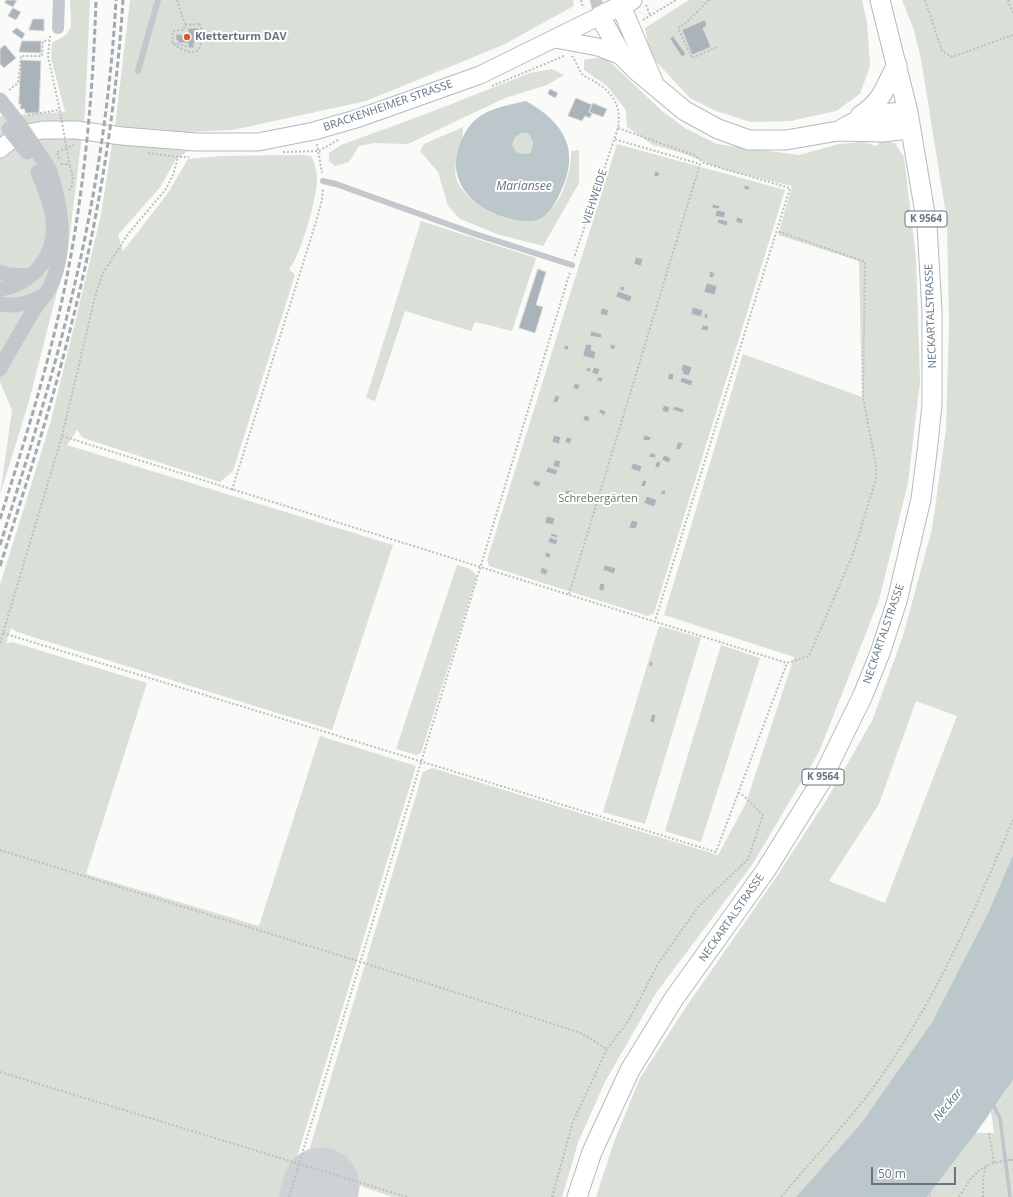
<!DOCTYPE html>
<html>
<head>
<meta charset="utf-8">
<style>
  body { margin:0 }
  #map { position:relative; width:1013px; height:1197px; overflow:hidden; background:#fafaf8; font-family:"Open Sans",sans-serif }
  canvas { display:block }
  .scale { position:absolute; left:871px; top:1167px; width:85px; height:18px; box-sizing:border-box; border:2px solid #657683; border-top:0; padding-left:5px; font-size:12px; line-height:14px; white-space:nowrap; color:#657683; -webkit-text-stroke:3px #fff; paint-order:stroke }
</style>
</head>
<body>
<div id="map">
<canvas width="1013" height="1197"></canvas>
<div class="scale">50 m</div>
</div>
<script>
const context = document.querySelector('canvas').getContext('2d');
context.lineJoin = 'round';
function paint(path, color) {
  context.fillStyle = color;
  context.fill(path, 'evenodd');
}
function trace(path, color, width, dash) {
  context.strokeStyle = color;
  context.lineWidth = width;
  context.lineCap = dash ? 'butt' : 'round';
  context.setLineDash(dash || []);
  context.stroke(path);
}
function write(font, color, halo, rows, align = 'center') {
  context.font = font + ' "Open Sans",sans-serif';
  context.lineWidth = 4;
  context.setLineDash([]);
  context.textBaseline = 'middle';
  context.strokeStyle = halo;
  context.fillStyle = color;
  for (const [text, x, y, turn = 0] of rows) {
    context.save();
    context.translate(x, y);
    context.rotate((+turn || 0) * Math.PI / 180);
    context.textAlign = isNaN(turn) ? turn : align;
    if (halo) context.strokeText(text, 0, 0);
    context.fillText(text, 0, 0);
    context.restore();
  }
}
paint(new Path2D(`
  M70,0h20l-5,111 -17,138 -39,152 -29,94 12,-85 -12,-28v-266l65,-4 -14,-54 1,-15 14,-8 5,-8z
  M130,0h443l1,6 -71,39 -137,56 -133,29 -46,2 -72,-5z
  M689,0h173l5,22 3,44 -10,28 -24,17 -45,10 -40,1 -35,-11 -26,-13 -40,-43 -5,-27z
  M902,0h111v855l-25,58 -56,109 -70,100 -66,75h-200l18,-55 26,-64 46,-71 89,-128 52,-80 45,-78 31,-85 29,-107 14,-99 3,-106 -2,-103 -26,-162 -7,-29zM916,701l41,15 -72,187 -56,-22 50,-77z
  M596,58l11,1 55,52 23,17 32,16 82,11 40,-11 24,-2 14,4 4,-6 14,3 9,14 12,101 4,123 -12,102 -29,117 -60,152 -67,113 -96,128 -50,87 -27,60 -17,57h-169l-45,-15 -6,15h-47l128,-425 9,-4 286,87 28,-52 48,-146 -130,-42 79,-261 119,43 -3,-136 -81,-26 14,-49 -67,-16 -43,-17 -29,-8 -26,-18 -1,-17 -19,-24 -23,-16v-10z
  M552,69l12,6 -17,10 -42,13 -97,46 -34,-1 -15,3 -10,16 -14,4 -6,-5v-8l12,-8 85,-31 104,-41z
  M463,127c1,17 -10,32 -7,50 6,26 56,51 80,43 23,-6 36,-47 35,-69l8,-1v33l-36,63 -43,-11 -40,-16 -12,-13 -10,-34 -18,-21 4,-7z
  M512 144a11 11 0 1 1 22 0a11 11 0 1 1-22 0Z
  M112,144l76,7 -12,8 -15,27 -43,49 5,16 45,-58 20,-34 33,-3 77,-1 13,1c4,7 6,15 6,24 0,17 -17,78 -28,89l6,6 -62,196 -13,11 -137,-44 -6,-8 -10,15 326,100 -61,185 -315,-98 -6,-4 -5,15 6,-1 135,41 -61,191 173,52 61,-190 96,30 -131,431h-285v-612l50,-161 20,-81 31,-128z
  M617,144l168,46 -131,423 -6,3 -159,-50 -2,-6z
  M421,221l115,37 -24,73 -37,-9 -4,9 -66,-20 -30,90 -9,-3z
  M457,565l13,4 7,7 -56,177 -5,2 -20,-6z
  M659,626l42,12 -56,186 -42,-12z
  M721,645l39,13 -59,184 -36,-11z
  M1013,1080v117h-86l49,-64h18l-3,-21z`), '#dadfd7');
paint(new Path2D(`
  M526,101c39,22 55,50 34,92 -5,11 -11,23 -23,27 -9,3 -19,1 -27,-1 -35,-9 -65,-36 -50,-75 12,-33 35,-36 66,-43zM521,133h6c7,6 8,11 3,20l-7,1 -7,-2 -4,-7 3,-8z
  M1013,855v225l-37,53 -49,64h-131l66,-75 70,-100 56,-109z`), '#bbc7cb');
trace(new Path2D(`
  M992,1103l8,15 10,79`), '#bbc7cb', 3.5);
trace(new Path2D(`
  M318,1197l3,-11`), '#ced2d4', 77);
const building = new Path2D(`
  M6,0h11l-4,7 -8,-4z
  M13,8l8,4 -5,8 -8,-4z
  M33,19h11v12l-15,-1z
  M705,20l2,6 -4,2 8,19 -19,8 -10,-25z
  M17,28l8,6 -3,5 -10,-7z
  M188,28h11l-1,14 -4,1v5h-6v-5h-10v-2l-2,-1v-6l12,1z
  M673,36l13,18 -4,3 -12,-18z
  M22,41h19v12l-22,-1z
  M5,45l11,13 -12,10 -4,-4v-15z
  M21,60l20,1 -2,52h-14v-4h-5l1,-5h-2z
  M550,89l8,4 -3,5 -7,-4z
  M576,98l16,7 -3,7 3,1 -2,5 -5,-2 -3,5 -14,-5z
  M593,103l14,6 -4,8 -14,-5z
  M655,171l5,2 -2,4 -4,-1z
  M745,185l5,2 -1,3 -5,-1z
  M713,204l7,2 -1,3 -7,-1z
  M717,210l9,2 -2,6 -9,-2z
  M737,217l6,2 -1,5 -6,-2z
  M719,219l9,2 -1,5 -10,-3z
  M636,257l7,2 -2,7 -7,-2z
  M538,269l8,3 -10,33 7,2 -8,26 -16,-5z
  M710,271l5,2 -2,5 -4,-1z
  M707,283l10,3 -2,9 -11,-3z
  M621,286l4,1 -1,4 -4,-1z
  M618,291l14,5 -2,6 -14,-5z
  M693,307l10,3 -2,7 -10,-3z
  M602,308l7,2 -2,6 -7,-2z
  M705,313l3,1 -1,5 -3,-1z
  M703,325l6,1 -1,5 -7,-1z
  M591,331l11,3 -1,4 -11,-2z
  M586,344l6,1 -1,5 5,2 -2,7 -11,-3z
  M611,344l5,1 -2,5 -4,-2z
  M565,345l4,1 -1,4 -4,-1z
  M683,364l9,3 -3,9 -7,-2 1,-3 -2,-1z
  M588,367l3,1 -1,4 -4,-1z
  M594,367l6,2 -2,6 -6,-2z
  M669,373l5,1 -1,6 -5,-1z
  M598,377l5,1 -1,4 -5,-1z
  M682,377l11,4 -2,5 -11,-4z
  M575,383l5,2 -2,5 -5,-2z
  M556,395l4,2 -3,6 -4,-1z
  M664,405l6,2 -2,6 -6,-2z
  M674,406l10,3 -1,4 -10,-3z
  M600,409l6,2 -2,5 -5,-4z
  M585,415l5,2 -2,5 -5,-2z
  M554,435l7,2 -2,7 -7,-2z
  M644,435l7,2 -1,4 -7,-1z
  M567,437l5,1 -2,6 -5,-2z
  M678,442l5,1 -3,7 -4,-1z
  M650,453l6,1 -1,4 -6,-1z
  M664,455l7,3 -2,5 -7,-3z
  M555,460l6,1 -2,7 -6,-2z
  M657,461l4,1 -2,6 -4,-1z
  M633,463l9,3 -2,6 -9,-3z
  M548,467l10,3 -2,5 -10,-3z
  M534,480l7,2 -2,5 -6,-2z
  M643,480l4,1 -2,6 -4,-1z
  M566,490l7,1 -2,7 -7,-1z
  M662,490l4,1 -1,4 -4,-1z
  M647,496l10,4 -3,7 -10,-4z
  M547,516l8,2 -2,7 -8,-2z
  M632,520l6,2 -2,7 -7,-1z
  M551,533l7,2 -1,3 -6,-2z
  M550,537l8,3 -2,5 -8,-3z
  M546,552l5,2 -1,4 -5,-1z
  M605,565l11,3 -2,6 -11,-4z
  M542,567l6,3 -2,5 -6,-2z
  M600,583l5,1 -1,7 -5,-1z
  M650,661l3,1 -1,5 -3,-1z
  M652,714l4,1 -2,8 -4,-1z`);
paint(building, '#aab3b9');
trace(building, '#dcdcda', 1);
const secondary = new Path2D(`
  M555,39l43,8 24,9
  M0,149l10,-8 17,-8 16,-3h33l46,6 74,6h62l56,-11 45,-13 121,-43 120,-59`);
const primary = new Path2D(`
  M632,0l-32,16 22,40 15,15 48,40 33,18 31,11h37l52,-9 44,1 28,-3
  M621,6l33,78
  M860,116c25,-17 23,-27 37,-51
  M839,131c23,-16 42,-18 69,-19
  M577,1197l15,-45 38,-82 43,-70 93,-130 54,-87 43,-88 17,-42 17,-52 24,-102 6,-47 5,-47v-94l-5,-86 -19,-113 -28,-112`);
trace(secondary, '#b3babf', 19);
trace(primary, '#b5babe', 21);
trace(new Path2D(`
  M177,0l8,25
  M581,0l2,8
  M709,0l-24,24 -7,4 14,30 25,-11
  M925,0l17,51 10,6 61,-22
  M1008,0l5,13
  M646,5l4,10
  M643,20l33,-20
  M199,24l2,2c1,16 2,33 -19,23 -4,-2 -7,-3 -10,-7l1,-11 11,-1 1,-5z
  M50,36l-2,20 13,60
  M173,43l13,3 2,-3
  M572,56c4,5 7,15 11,19 4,3 10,5 14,8 18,12 24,24 21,45l-44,130
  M492,86l72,-30
  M9,90l9,-7 3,-27h21l1,-15 6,-1
  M28,115l32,-5
  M618,128l76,27 10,8 86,25 -135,433
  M317,144l5,29
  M283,152l36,-1 19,-11
  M148,153l30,4h11
  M59,159l-2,-7 17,-7
  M61,164h8
  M69,190l2,-1 2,-13 -3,-9
  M62,436l725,227 22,-7 44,-102 23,-75v-13l-13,-69 2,-135 -88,-31
  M232,490l84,-268 6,-22 1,-11
  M569,594l131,-430 -86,-25
  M3,633l713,219 71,-189
  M0,643l62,-207 34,-143 7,-20 25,-39 38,-45 7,-14 5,-18
  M0,850l361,112 220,71 26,16 22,-29 29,-56 40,-57 50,-48 15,-44 -19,-19 -7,-4
  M0,1072l407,125
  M989,1133l5,29
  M1010,1160l3,-3
  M929,1195l3,2
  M289,1197l281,-925
  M552,1197l21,-75 34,-73
  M781,1197c35,-42 75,-83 106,-129 52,-76 90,-163 126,-248
  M959,1197c15,-25 23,-35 54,-37
  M983,1197v-17l3,-15`), '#bbbfc2', 2, [2, 2]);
trace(new Path2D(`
  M138,71l20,-71
  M323,181l13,3 139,50 97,31`), '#c3c8cc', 6);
trace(new Path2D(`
  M596,0l4,16
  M58,28l1,-28`), '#c3c8cc', 12);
trace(new Path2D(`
  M0,100l19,24
  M0,272l9,3 20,1
  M0,289c35,-6 57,-35 53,-70 -2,-17 -9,-32 -15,-47
  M0,304c17,3 28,-1 43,-8
  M0,369c11,-21 23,-41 35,-61 6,-8 14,-17 17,-25 15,-38 10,-77 -3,-114`), '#c3c8cc', 15);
trace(secondary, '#fff', 17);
trace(primary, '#fff', 19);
trace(new Path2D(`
  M0,519c24,-76 49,-155 65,-233 19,-92 28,-192 31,-286
  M0,545c23,-73 46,-146 65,-221 27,-105 45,-215 51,-324
  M0,566c26,-81 52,-161 72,-244 27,-105 44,-214 51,-322`), '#a2aab0', 3, [6, 3]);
trace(new Path2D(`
  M61,117l9,50`), '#bbbfc2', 2, [2, 2]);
trace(new Path2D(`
  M19,124l30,45
  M9,129l18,23`), '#c3c8cc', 15);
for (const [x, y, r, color] of [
  [187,37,4,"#e4572e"]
]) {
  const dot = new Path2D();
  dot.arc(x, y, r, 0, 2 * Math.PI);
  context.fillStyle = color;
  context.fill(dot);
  trace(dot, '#fff', 1.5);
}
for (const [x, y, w] of [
  [926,219,42],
  [823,777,42]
]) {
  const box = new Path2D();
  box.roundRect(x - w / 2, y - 8, w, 16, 3);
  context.fillStyle = '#fff';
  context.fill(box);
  trace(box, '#657683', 1);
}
write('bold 10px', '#657683', null, [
  ["K 9564",926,219],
  ["K 9564",823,777]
]);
write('bold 11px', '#657683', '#fff', [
  ["Kletterturm DAV",195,37]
], 'left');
write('11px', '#657683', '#fff', [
  ["BRACKENHEIMER STRASSE",388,106,-19],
  ["VIEHWEIDE",595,197,-72],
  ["NECKARTALSTRASSE",931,316,-92],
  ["NECKARTALSTRASSE",884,634,-71],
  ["NECKARTALSTRASSE",732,918,-55]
]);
write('11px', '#687a64', '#fff', [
  ["Schrebergärten",598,499]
]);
write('italic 12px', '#60757c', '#fff', [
  ["Mariansee",524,187],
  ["Neckar",948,1105,-50]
]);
</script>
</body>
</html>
